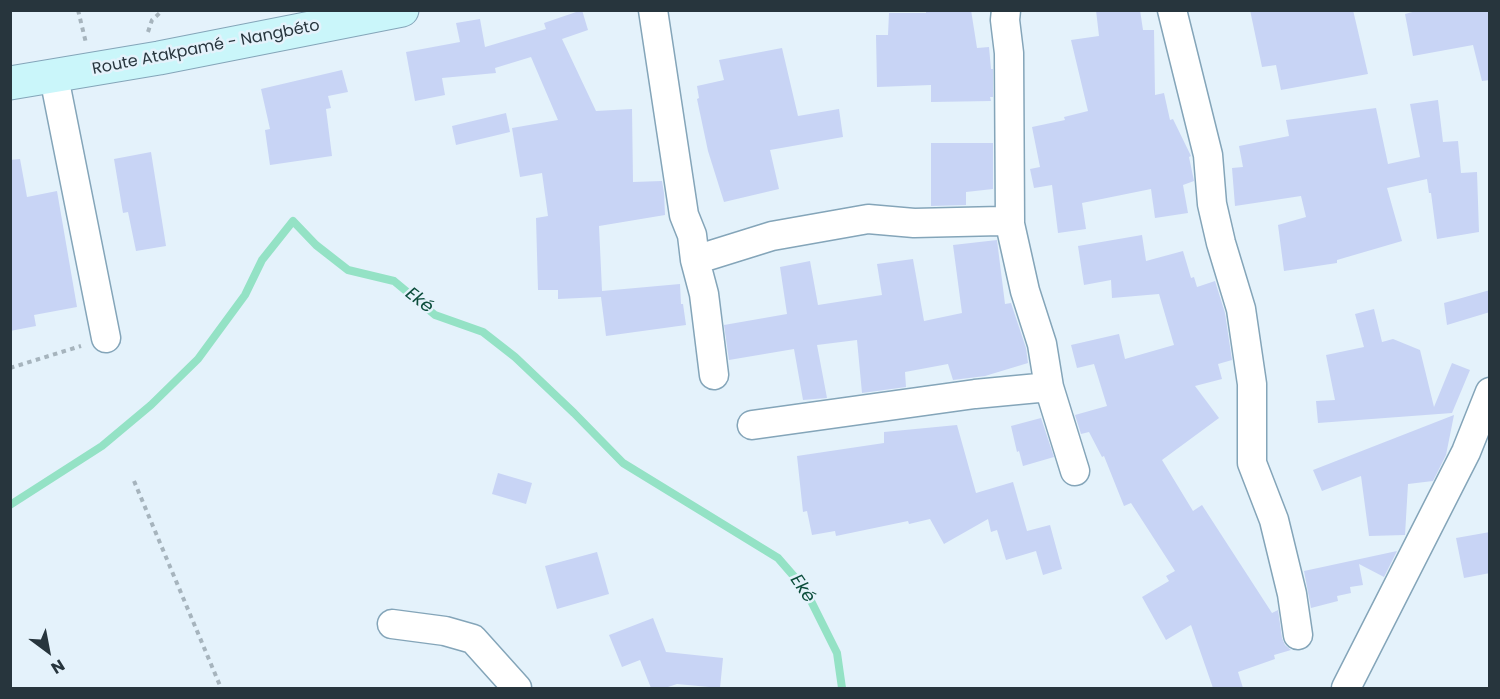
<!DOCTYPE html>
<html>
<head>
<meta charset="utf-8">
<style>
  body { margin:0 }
  #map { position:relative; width:1500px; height:699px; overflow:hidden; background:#e4f2fb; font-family:Poppins,sans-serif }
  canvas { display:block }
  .frame { position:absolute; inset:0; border:12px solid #27353d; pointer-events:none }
  .north { position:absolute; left:18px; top:621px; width:60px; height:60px; -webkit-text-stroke:4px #e4f2fb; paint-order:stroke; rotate:148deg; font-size:16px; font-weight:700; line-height:24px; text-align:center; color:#27353d }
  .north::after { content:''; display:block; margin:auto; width:21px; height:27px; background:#27353d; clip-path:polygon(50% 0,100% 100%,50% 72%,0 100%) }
</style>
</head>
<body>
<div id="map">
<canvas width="1500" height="699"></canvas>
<div class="frame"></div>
<div class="north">N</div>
</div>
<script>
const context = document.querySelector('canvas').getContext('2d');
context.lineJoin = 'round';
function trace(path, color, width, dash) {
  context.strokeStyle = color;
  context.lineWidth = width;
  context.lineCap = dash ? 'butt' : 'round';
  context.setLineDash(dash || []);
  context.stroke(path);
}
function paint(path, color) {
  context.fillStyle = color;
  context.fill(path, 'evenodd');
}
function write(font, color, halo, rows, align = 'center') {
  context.font = font + ' Poppins,sans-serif';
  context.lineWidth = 5;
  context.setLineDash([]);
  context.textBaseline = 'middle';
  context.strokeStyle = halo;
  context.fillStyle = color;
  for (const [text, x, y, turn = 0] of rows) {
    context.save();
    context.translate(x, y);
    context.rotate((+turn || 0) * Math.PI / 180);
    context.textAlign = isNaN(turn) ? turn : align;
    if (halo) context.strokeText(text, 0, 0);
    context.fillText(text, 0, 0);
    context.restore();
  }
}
trace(new Path2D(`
  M10,505l92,-59 49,-41 47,-46 47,-64 17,-35 31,-39 23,24 32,25 46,11 41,34 48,17 32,25 59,56 49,50 155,95 27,31 32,64 5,35`), '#94e2c5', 8);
paint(new Path2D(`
  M582,10l6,20 -26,9 34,72 36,-2 1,73 29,-1 2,12 1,22 -66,11 3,65 78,-7 1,20h2l3,21 -80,11 -5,-39 -43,2v-9h-20l-2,-72 12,-2 -6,-43 -22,4 -8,-49 46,-8 -27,-63 -36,11 1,5 -54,5 3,17 -30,6 -9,-49 54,-10 -4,-19 24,-4 5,28 61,-18 -2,-6z
  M926,10h45l6,38 12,-1 2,22h2v28h-3l1,4 -60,1v-17l-54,2 -1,-52h12l1,-22h37z
  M1096,10h44l3,20h11l1,65 9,-2 6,27 3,-1 18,37 -2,1 5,24 -11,4 5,28 -33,5 -4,-29 -69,14 4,26 -28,4 -6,-48 -18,3 -4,-19 10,-2 -8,-40 33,-7 -1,-3 24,-6 -17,-71 28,-4z
  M1250,10h103l15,64 -87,16 -5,-25 -14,2z
  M1420,10h70v70l-8,1 -9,-36 -60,11 -8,-42z
  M782,48l16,68 41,-7 4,28 -73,13 9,39 -55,13 -16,-51 -11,-52 2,-1 -2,-12 27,-6 -5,-20z
  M342,70l6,22 -20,4 3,12 -5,1 6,47 -62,9 -5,-35 5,-1 -9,-40z
  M1438,100l5,42 15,-1 3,32 16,-1 2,60 -42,7 -6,-46h-2l-2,-14 -40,9 15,53 -65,19v3l-53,8 -6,-46 28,-8 -5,-21 -66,10 -3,-38 11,-1 -4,-21 50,-10 -3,-16 90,-12 12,56 32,-7 -10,-53z
  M506,113l4,19 -54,13 -4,-19z
  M931,143h62v46l-27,3v13l-35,1z
  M151,152l15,94 -30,5 -8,-39 -5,1 -9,-54z
  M20,159l7,38 30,-6 20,116 -43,8 2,11 -26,5v-171z
  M1142,235l4,26 37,-10 8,27 3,-1 3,10 18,-6 10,32 7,47 -14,4 4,15 -27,7 24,32 -57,42 31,51 9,-6 70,108 6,-3 4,28 3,7 6,5 -17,5 1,4 -37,13 5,16h-30l-22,-63 -25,15 -24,-43 27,-16 -3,-5 9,-5 -44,-68 -7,3 -20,-50 -2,1 -13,-25 -8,2 -6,-19 32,-9 -13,-42 -17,4 -6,-23 48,-11 6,25 49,-14 -15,-51 -47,4 -1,-18 -27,5 -6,-39z
  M997,240l8,64 6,-1 15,45 2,15 -43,13 -32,4 -5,-16 -43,8 1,15 -44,6 -5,-53 -40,5 10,53 -24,2 -9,-51 -65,11 -5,-35 63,-11 -7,-47 30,-6 8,44 64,-10 -5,-31 36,-5 11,62 38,-8 -9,-68z
  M1490,290v22l-43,13 -3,-22z
  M1374,309l8,33 11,-3 27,11 14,57 18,-44 18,7 -18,43 -134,10 -2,-22 19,-1 -9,-45 38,-8 -9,-33z
  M1454,415l-8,40 -13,26 -25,3 -3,51 -36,1 -8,-60 -39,15 -9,-21z
  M1041,418l13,39 -31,9 -4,-15 -2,1 -6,-26z
  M957,425l19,68 37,-11 14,49 23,-6 12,44 -19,6 -7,-24 -30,9 -9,-30 -6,2 -3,-13 -44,25 -14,-25 -21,5 -1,-3 -72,15 -1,-5 -23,4 -5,-24 -4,1 -6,-56 87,-13v-11z
  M498,473l34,10 -6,21 -34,-10z
  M1490,532v41l-26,5 -8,-40z
  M1397,551l-13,26 -25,-13 4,21 -13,2 1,6 -14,3 1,5 -27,7 -7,-37z
  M597,552l12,42 -52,15 -12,-43z
  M653,618l13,34 57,6 -3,30 -43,-4 -12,4h-14l-11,-28 -18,7 -13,-32z`), '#c8d4f5');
const minor = new Path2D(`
  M653,10l31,205 8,20 3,25 9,34 10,81
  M1006,10l-1,10 4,33 1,171 15,67 17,53 7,43 26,84
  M1172,10l36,145 4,49 9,39 20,66 11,75v79l22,57 18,74 6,41
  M54,77l52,261
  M695,260l77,-24 96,-17 46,4 87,-2 9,3
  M752,425l223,-31 74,-7
  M392,624l53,7 28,8 44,49
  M1346,688l120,-236 24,-60`);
const secondary = new Path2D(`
  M10,83l149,-25 243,-48`);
trace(minor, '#84a5b9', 31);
trace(secondary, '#84a5b9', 35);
trace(new Path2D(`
  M78,10l8,33
  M148,32l4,-12 11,-10
  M10,368l71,-22
  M134,481l87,207`), '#a6b4bd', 4, [4.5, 4.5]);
trace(minor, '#fff', 28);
trace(secondary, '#caf6fa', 33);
write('16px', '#27353d', '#e4f2fb', [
  ["Route Atakpamé - Nangbéto",206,48,-11]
]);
write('italic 18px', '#0b4d3b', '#e4f2fb', [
  ["Eké",419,301,38],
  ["Eké",802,589,56]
]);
</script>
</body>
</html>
